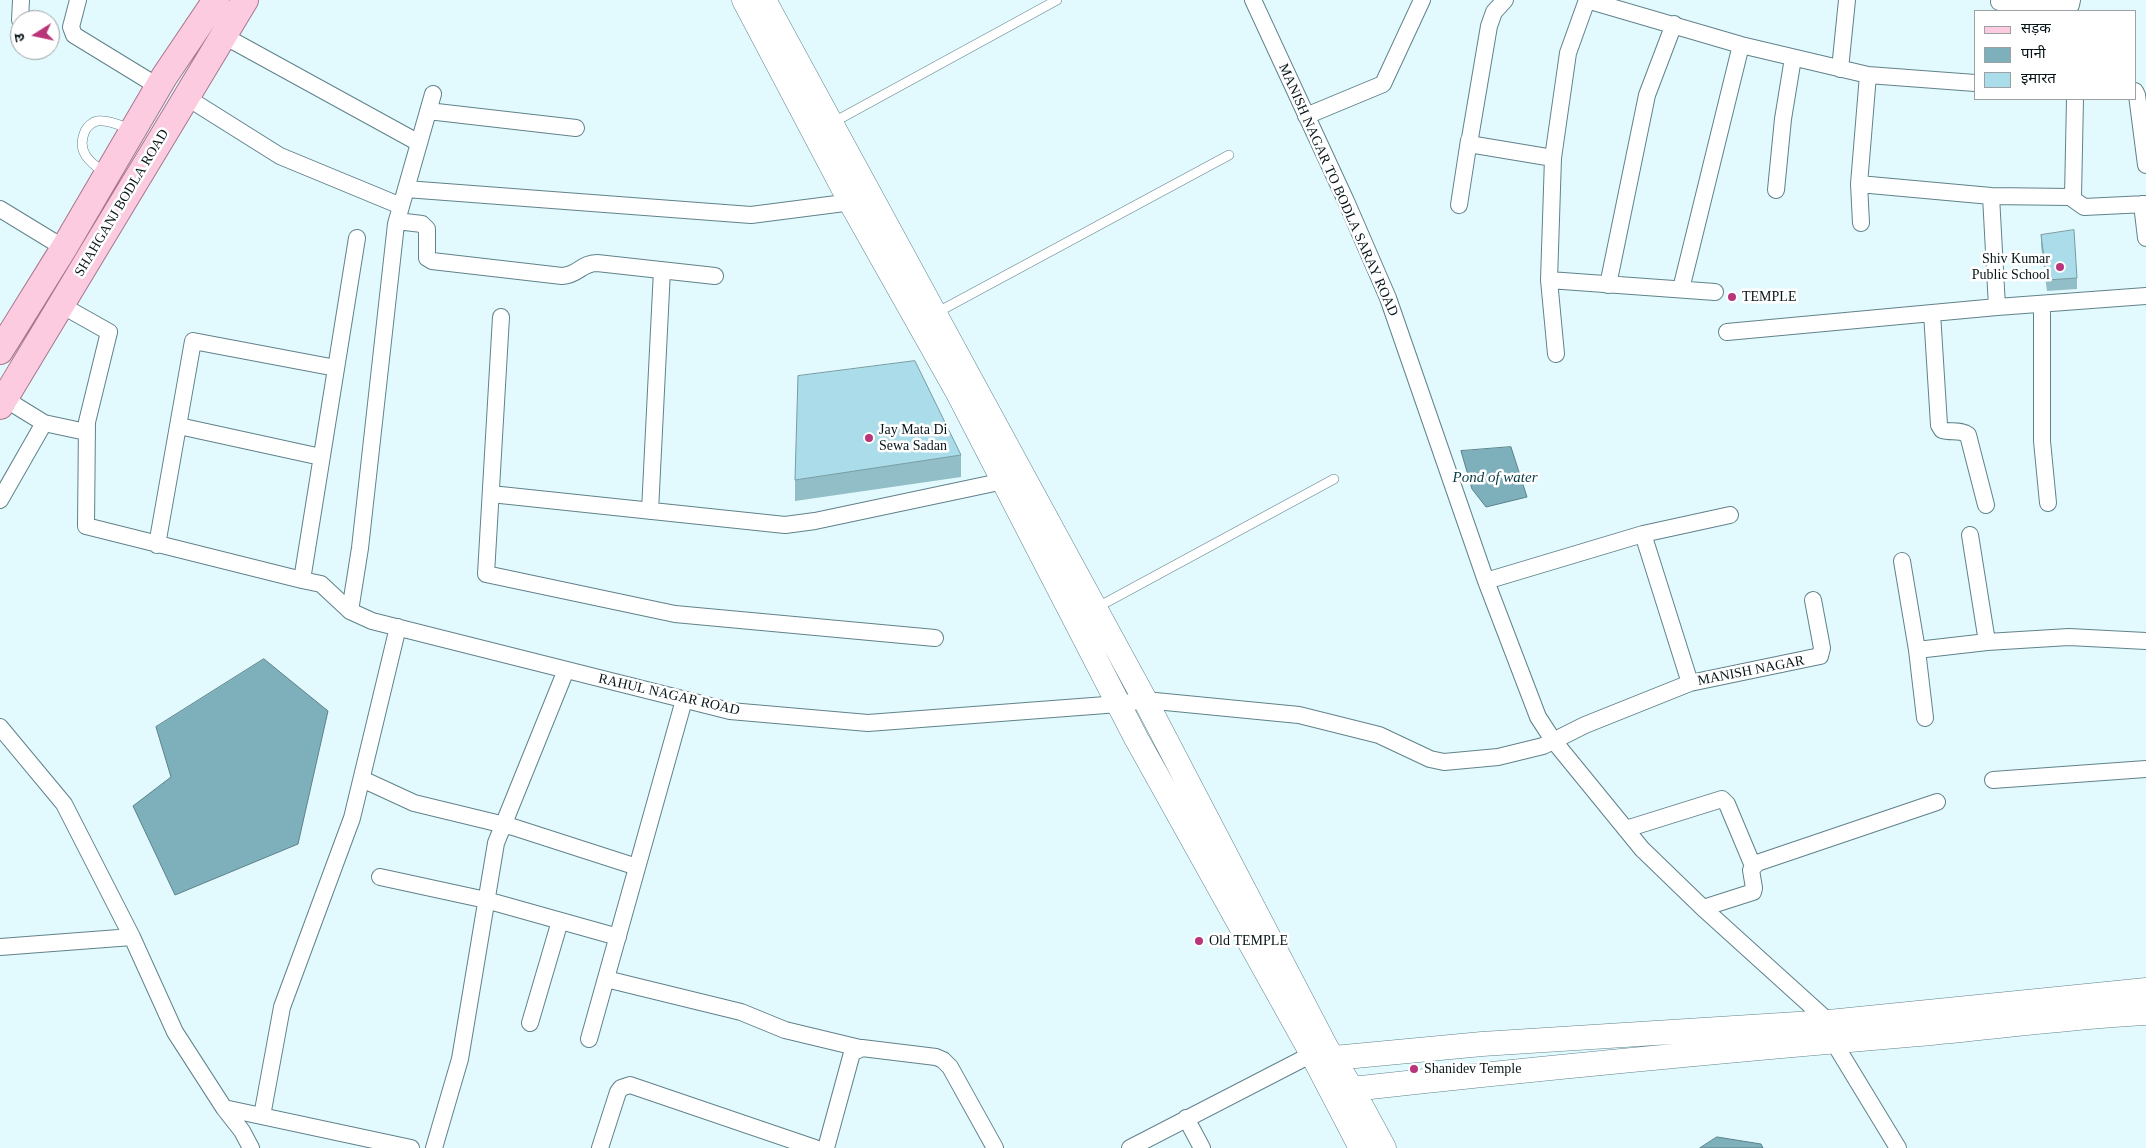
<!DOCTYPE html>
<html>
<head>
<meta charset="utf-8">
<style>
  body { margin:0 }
  #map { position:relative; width:2146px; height:1148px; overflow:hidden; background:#e2f9fe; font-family:Georgia,"Noto Sans Devanagari",serif }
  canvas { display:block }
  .legend { position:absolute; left:1974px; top:10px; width:162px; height:90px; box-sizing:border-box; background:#fff; border:1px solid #9ca1a3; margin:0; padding:6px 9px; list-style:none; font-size:15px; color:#081519 }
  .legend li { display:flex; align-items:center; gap:10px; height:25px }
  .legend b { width:25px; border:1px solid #9ca1a3 }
  .north { position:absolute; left:10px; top:10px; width:50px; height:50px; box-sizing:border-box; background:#fff; border:1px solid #9ca1a3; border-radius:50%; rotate:260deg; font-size:14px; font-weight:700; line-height:20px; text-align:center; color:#081519 }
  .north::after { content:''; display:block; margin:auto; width:18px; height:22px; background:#b93478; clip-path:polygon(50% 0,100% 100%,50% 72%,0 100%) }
</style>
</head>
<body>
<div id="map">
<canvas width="2146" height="1148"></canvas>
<ul class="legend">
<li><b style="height:6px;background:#fdcbdf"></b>सड़क</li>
<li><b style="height:14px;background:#7eb0bb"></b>पानी</li>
<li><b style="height:14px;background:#aadde9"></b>इमारत</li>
</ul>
<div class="north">उ</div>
</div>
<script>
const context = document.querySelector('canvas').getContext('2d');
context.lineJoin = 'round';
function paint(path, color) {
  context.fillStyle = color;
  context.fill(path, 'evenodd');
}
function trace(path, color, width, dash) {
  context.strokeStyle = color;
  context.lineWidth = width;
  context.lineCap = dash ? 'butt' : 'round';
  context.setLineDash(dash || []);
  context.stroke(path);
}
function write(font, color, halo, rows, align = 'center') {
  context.font = font + ' Georgia,serif';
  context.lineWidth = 5;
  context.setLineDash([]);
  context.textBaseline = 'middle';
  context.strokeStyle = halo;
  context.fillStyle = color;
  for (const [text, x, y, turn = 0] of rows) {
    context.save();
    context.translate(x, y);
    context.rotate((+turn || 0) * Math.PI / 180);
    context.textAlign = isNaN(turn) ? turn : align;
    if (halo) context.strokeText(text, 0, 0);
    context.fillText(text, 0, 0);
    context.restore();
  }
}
const water = new Path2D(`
  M1511,447l16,50 -41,10 -14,-18 -11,-38z
  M264,659l64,52 -30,133 -123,51 -42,-89 38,-29 -15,-50z
  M1717,1137l44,7 2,4h-63z`);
paint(water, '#7eb0bb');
trace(water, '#5b828a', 1);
const service = new Path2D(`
  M832,123l225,-123
  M105,173c-16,-11 -29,-22 -20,-42 2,-4 7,-9 12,-10 10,-2 25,5 35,9
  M936,313l293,-158
  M1096,608l238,-129`);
const minor = new Path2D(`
  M78,0l-7,27 3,8 85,52
  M1253,0l93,201 42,97 98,283
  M1505,0l-11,12 -5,14 -20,118 84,14
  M1999,2l72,3 1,-5
  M20,20l1,-20
  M224,36l195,107
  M1840,69l7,-69
  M2135,91l2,4 9,70
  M186,97l94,59 121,50
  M428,111l148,17
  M1306,116l77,-32 39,-84
  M1859,184l132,12 79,1 14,10 62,-3
  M406,189l345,26 109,-14
  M1776,190l7,-71 10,-61
  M1991,196l6,111
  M2073,197l2,-98
  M2142,204l4,34
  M1459,205l10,-65
  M0,209l64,39
  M397,221l25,3 5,5v29l5,3 130,15c17,-1 19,-13 35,-13l118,13
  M1861,223l-2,-39 9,-109
  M1549,280l166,12
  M1608,285l39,-190 27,-71
  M1681,289l60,-244
  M61,305l48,27 -22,90 -1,104 216,54 55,-342
  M2042,305v136l6,62
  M1932,313l7,112 3,5c9,3 18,-1 26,5l18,70
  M501,317l-15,257 189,40 260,24
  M1727,332l270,-25 149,-11
  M1556,354l-7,-74 4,-122 15,-105 19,-53 154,45 127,30 107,8
  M5,399l39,24 42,9
  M179,426l142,31
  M491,494l294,31 30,-4 189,-40
  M0,500l44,-77
  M650,511l12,-241
  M1730,515l-87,19 -157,47 52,136 15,23 89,109 61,59 126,114 4,19 65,107
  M1643,534l47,149 130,-27 2,-8 -9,-48
  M1970,535l17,107
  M157,545l36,-204 143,27
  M1902,561l15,89 8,68
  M302,580l19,4 29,27 22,10 358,90 138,12 251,-19 26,-4 154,15 80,20 51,24 14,3 54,-5 45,-11 42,-21 105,-42
  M350,611l10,-63 36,-324 37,-130
  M1917,650l70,-8 82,-5 77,4
  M0,727l64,77 68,133 43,95 49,76 18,23 9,17
  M362,779l52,24 99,24 124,40
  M1993,780l153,-11
  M1626,829l96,-30 5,5 26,62
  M380,877l106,23 132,37
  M1703,908l50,-16 1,-4 -3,-18 6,-7 180,-61
  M0,947l132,-10
  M606,979l135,33 44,18 75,18
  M530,1023l30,-102
  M589,1039l95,-339
  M224,1108l187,40
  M262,1116l20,-109 70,-189 46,-191
  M1186,1118l16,30
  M434,1148l26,-89 36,-216 70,-173
  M600,1148l18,-56 3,-4 9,-3 185,63
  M826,1148l26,-95 10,-5 74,9 7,3 7,7 45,81
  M1130,1148l192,-99`);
const secondary = new Path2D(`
  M744,0l107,203 106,188 179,347 176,316 49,94
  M764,0l381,700 181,347 26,42 32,59
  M1334,1058l148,-14 347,-22 317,-32
  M1352,1089c189,-21 378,-39 567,-55 76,-7 151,-17 227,-21`);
const primary = new Path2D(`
  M0,351l64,-103 100,-171 52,-77
  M0,406l245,-406`);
trace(service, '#60828b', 10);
trace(minor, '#60828b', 18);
trace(secondary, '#60828b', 25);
trace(primary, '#a7758c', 28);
trace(service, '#fff', 9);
trace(minor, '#fff', 16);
trace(secondary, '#fff', 24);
trace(primary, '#fdcbdf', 26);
paint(new Path2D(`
  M2041,235l36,43v11l-30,2 -6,-45z
  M961,455v22l-166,24v-21z`), '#92bec8');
const building = new Path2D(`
  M2074,230l3,48 -30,2 -6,-45z
  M915,361l46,94 -166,25 3,-104z`);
paint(building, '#aadde9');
trace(building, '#779ba3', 1);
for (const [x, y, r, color] of [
  [2060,267,5,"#b93478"],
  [1732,297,5,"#b93478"],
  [869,438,5,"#b93478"],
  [1199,941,5,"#b93478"],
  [1414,1069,5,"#b93478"]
]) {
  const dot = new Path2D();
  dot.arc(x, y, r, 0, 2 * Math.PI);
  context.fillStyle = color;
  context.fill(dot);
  trace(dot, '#fff', 2);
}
write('14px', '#081519', '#fff', [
  ["MANISH NAGAR TO BODLA SARAY ROAD",1338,190,66],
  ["SHAHGANJ BODLA ROAD",122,203,-59],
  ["MANISH NAGAR",1751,671,-11],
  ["RAHUL NAGAR ROAD",669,695,13]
]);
write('14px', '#081519', '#fff', [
  ["Shiv Kumar",2050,259,"right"],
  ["Public School",2050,275,"right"],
  ["TEMPLE",1742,297],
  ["Jay Mata Di",879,430],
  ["Sewa Sadan",879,446],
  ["Old TEMPLE",1209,941],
  ["Shanidev Temple",1424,1069]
], 'left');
write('italic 15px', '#093943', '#fff', [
  ["Pond of water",1495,478]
]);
</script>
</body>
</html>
